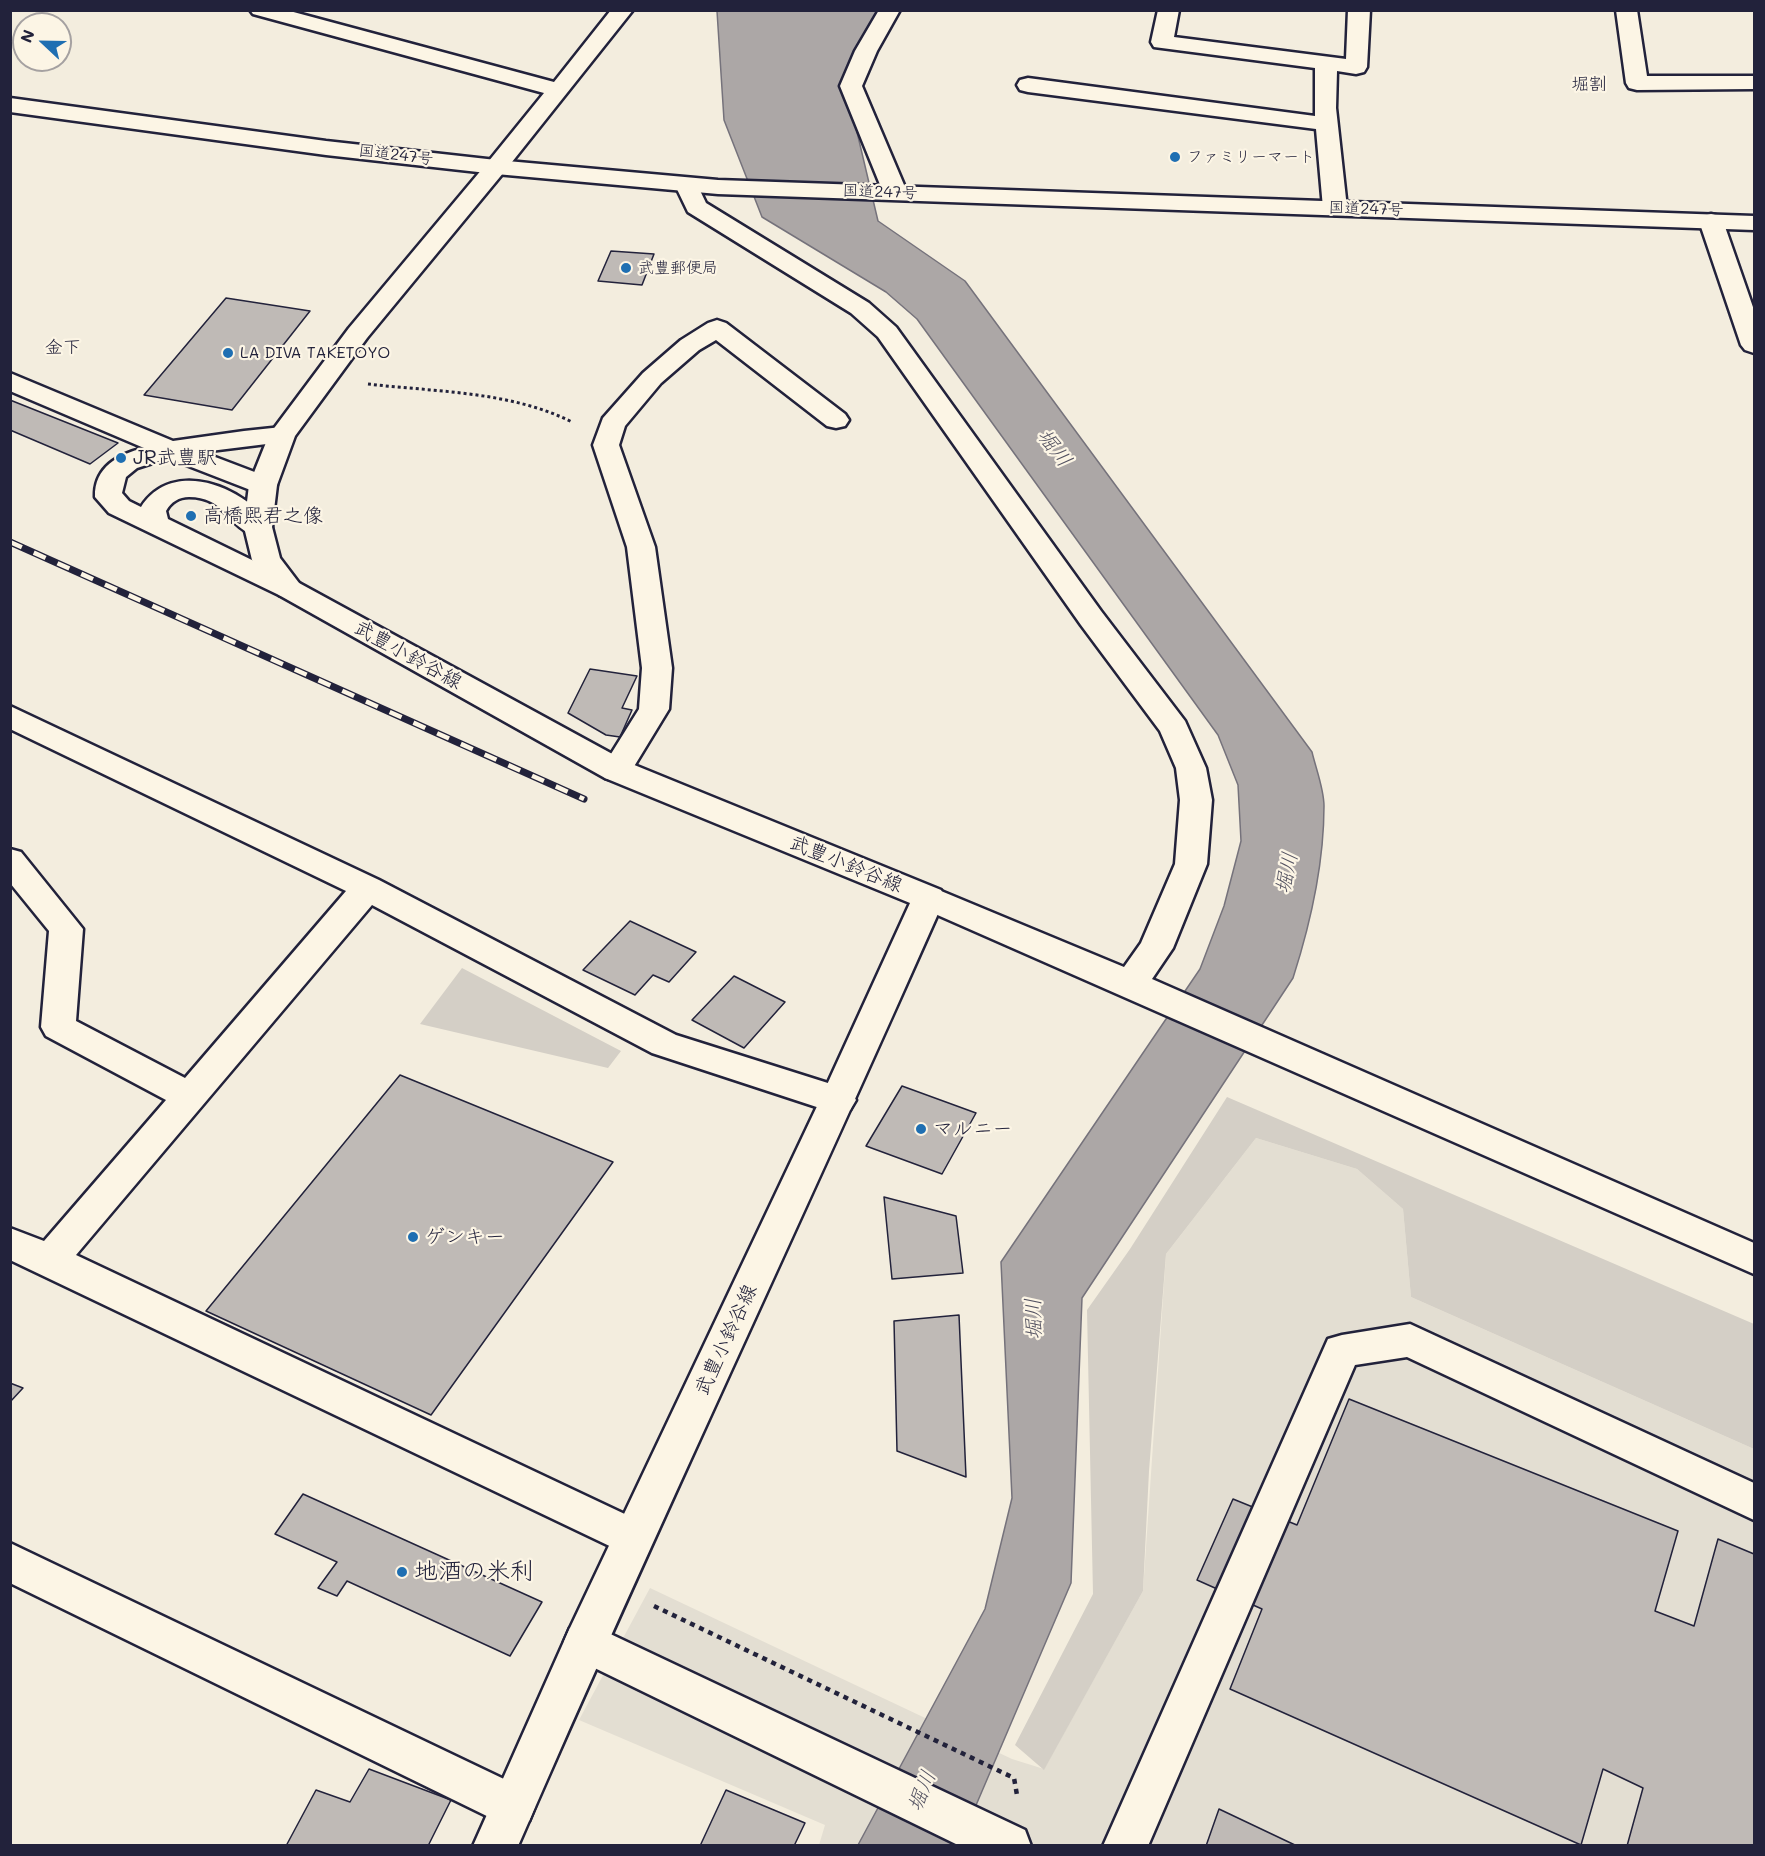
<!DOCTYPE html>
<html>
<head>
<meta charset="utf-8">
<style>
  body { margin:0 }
  #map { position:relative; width:1765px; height:1856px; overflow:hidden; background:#f3edde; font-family:Mali,sans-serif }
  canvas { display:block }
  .frame { position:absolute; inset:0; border:12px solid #22223b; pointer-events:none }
  .north { position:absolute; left:12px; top:12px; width:60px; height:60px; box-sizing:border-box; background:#fcf5e5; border:2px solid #a5a1a1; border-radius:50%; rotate:292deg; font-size:16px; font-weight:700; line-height:24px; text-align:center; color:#22223b }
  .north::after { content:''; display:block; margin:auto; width:21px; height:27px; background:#1f6fb2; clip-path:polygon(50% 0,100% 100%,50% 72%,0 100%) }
</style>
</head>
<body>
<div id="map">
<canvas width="1765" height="1856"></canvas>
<div class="frame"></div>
<div class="north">N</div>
</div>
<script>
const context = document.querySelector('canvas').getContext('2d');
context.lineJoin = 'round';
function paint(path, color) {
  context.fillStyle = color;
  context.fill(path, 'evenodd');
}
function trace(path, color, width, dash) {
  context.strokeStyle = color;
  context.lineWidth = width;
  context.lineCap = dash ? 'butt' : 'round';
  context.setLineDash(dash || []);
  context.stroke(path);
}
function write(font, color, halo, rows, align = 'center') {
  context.font = font + ' Mali,"Klee One",sans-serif';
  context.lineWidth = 4.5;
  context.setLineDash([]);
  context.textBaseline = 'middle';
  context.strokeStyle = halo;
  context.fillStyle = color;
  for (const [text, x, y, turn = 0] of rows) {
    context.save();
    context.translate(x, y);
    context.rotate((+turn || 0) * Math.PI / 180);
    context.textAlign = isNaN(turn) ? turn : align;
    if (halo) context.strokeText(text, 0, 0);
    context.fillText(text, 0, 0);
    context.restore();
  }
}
paint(new Path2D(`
  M1256,1138l101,31 46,40 8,88 343,152v396h-935l6,-20 -246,-105 71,-132 362,171 32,10 99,-178 23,-337z`), '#e3ded2');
paint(new Path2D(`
  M462,968l159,83 -13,17 -188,-44z
  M1227,1097l527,227v125l-343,-152 -8,-88 -46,-40 -101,-31 -90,116 -17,217 -6,120 -99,179 -29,-25 78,-151 -6,-284 43,-61z`), '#d4cfc6');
const water = new Path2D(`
  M717,11h160l-33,66 34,144 87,60 347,471c4,17 12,37 12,54 0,59 -13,116 -31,172l-211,320 -11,285 -112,262h-101l127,-236 27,-111 -11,-236 199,-293 24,-63 17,-65 -3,-56 -20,-50 -301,-416 -31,-27 -124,-75 -38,-97z`);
paint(water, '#aca7a6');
trace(water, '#75727b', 1.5);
const building = new Path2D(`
  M611,251l43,3 -12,31 -44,-4z
  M226,298l84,13 -78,99 -88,-15z
  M10,400l108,43 -28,21 -80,-34z
  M590,669l47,7 -15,32 10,2 -12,27 -14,-2 -38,-22z
  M630,921l66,31 -27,30 -16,-7 -18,20 -52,-25z
  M734,976l51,26 -41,46 -52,-28z
  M400,1075l213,87 -182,253 -225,-104z
  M902,1086l74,27 -34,61 -76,-28z
  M884,1197l72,19 7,57 -71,6z
  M959,1315l7,162 -69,-26 -3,-130z
  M10,1383l13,5 -13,14z
  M1349,1399l329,132 -23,80 39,15 24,-87 36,15v292h-127l16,-58 -40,-19 -22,76 -351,-156 32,-80 -65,-29 36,-81 64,26z
  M303,1494l239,108 -32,54 -163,-75 -10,15 -19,-8 19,-26 -62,-28z
  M369,1769l82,31 -23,46h-142l30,-56 34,12z
  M726,1790l79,33 -11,23h-94z
  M1219,1809l78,37h-91z`);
paint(building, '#bfbab6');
trace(building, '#22223b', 1.5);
const minor = new Path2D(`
  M250,10h36l268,72 57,-72h22l-129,162 -8,2 -8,-2 -4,-5 60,-74 -291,-79z
  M879,10h21l-23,41 -15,35 45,106 -4,5 -8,2 -8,-2 -4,-5 -43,-106 15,-35z
  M1158,10h21l-5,27 172,22 2,-49h22l-3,57 -3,5 -8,2 -19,-3 -1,37 11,100 -4,5 -8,2 -8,-2 -4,-5 -7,-79 -288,-37 -8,-2 -3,-5 3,-5 8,-2 287,38v-48l-161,-21 -3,-5z
  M1616,10h21l10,66h107v13l-117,1 -8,-2 -3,-5z
  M687,178l8,2 11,23 163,100 27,24 205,284 84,110 21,47 6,32 -5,64 -34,84 -21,31 602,264v31l-837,-368 -4,-8 4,-8 12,-4 195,81 17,-24 34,-79 5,-64 -4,-32 -16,-37 -79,-106 -203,-288 -27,-24 -163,-101 -13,-27 4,-5z
  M1711,214l8,2 4,5 31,89v43l-9,-3 -4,-5 -42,-124 4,-5z
  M717,320l9,3 119,91 4,6 -4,6 -9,2 -9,-2 -111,-86 -17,10 -38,33 -36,43 -6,19 36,102 17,121 -3,41 -42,69 -11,3 -11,-3 -4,-8 38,-61 3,-41 -15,-121 -34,-102 10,-27 40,-45 38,-33 27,-17z
  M10,373l163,68 71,-10 38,-4 9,2 4,6 -4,6 -89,11 71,27 4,6 -4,6 -10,2 -10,-2 -85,-33 -31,10 -11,9 -4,16 7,8 12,6c32,-50 104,-20 131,20l-4,6c-7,2 -12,3 -19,0 -22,-10 -26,-36 -60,-36 -10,0 -18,5 -23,14l2,8 131,64 4,6 -4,6 -10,3 -10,-3 -170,-82 -14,-16c-1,-30 24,-43 49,-49l-134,-57z
  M10,706l369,174 297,155 174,55 6,10 -6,10 -12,4 -186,-61 -280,-148 -296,350 572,270 6,13 -6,13 -14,6 -14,-6 -610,-291v-32l34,13 122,-141 -120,-64 -5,-9 8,-96 -39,-48v-34l11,3 62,77 -7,92 109,57 161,-187 -336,-162z
  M1410,1324l344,159v37l-347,-163 -52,8 -207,481h-45l225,-507 14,-4z
  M10,1543l519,248 6,15 -6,15 -16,7 -16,-7 -487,-238z
  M585,1622l440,208 6,16h-71l-390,-190 -6,-14 6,-14z`);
const major = new Path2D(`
  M496,160l8,2 4,5 -4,5 -137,166 -72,98 -18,49 -5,42 8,31 19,25 328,179 314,128 4,8c-140,317 -289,630 -427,948h-45l97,-218 250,-528 90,-197 -305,-125 -326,-183 -27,-35 -8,-33 5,-42 20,-50 80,-107 139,-166z`);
const highway = new Path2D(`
  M10,98l316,43 170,19 222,20 1036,36v14l-1036,-36 -222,-20 -170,-19 -316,-43z`);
trace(minor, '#22223b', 5);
trace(major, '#22223b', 5);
trace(highway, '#22223b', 5);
trace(new Path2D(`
  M368,384c68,8 142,7 204,38`), '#22223b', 3, [3, 3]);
trace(new Path2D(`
  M654,1606l360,172 3,17`), '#22223b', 4.5, [5, 5]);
paint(minor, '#fcf5e5');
paint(major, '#fcf5e5');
paint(highway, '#fcf5e5');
const rail = new Path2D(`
  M10,542l574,257`);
trace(rail, '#22223b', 7);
trace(rail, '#fcf5e5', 4.5, [13]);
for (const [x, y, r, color] of [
  [1175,157,6,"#1f6fb2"],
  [626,268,6,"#1f6fb2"],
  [228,353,6,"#1f6fb2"],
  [121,458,6,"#1f6fb2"],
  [191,516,6,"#1f6fb2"],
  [921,1129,6,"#1f6fb2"],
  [413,1237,6,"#1f6fb2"],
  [402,1572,6,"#1f6fb2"]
]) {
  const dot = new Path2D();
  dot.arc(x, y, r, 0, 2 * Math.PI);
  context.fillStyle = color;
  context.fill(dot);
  trace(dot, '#fcf5e5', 2);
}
write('16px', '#22223b', '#fcf5e5', [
  ["国道247号",396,155,7],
  ["国道247号",880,192,2],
  ["国道247号",1366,209,2]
]);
write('16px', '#22223b', '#fcf5e5', [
  ["ファミリーマート",1187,157],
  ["武豊郵便局",638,268],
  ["LA DIVA TAKETOYO",240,353]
], 'left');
write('18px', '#22223b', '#fcf5e5', [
  ["堀割",1589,84],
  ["金下",63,347]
]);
write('20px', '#22223b', '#fcf5e5', [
  ["JR武豊駅",133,458],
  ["高橋煕君之像",203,516],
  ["マルニー",933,1129],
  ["ゲンキー",425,1237]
], 'left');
write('20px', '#22223b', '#fcf5e5', [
  ["武豊小鈴谷線",408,655,29],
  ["武豊小鈴谷線",846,864,22],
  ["武豊小鈴谷線",726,1340,-65]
]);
write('italic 21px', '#525160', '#fcf5e5', [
  ["堀川",1054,448,52],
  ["堀川",1287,873,-79],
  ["堀川",1034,1319,-92],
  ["堀川",922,1791,-68]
]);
write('24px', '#22223b', '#fcf5e5', [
  ["地酒の米利",414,1572]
], 'left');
</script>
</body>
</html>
